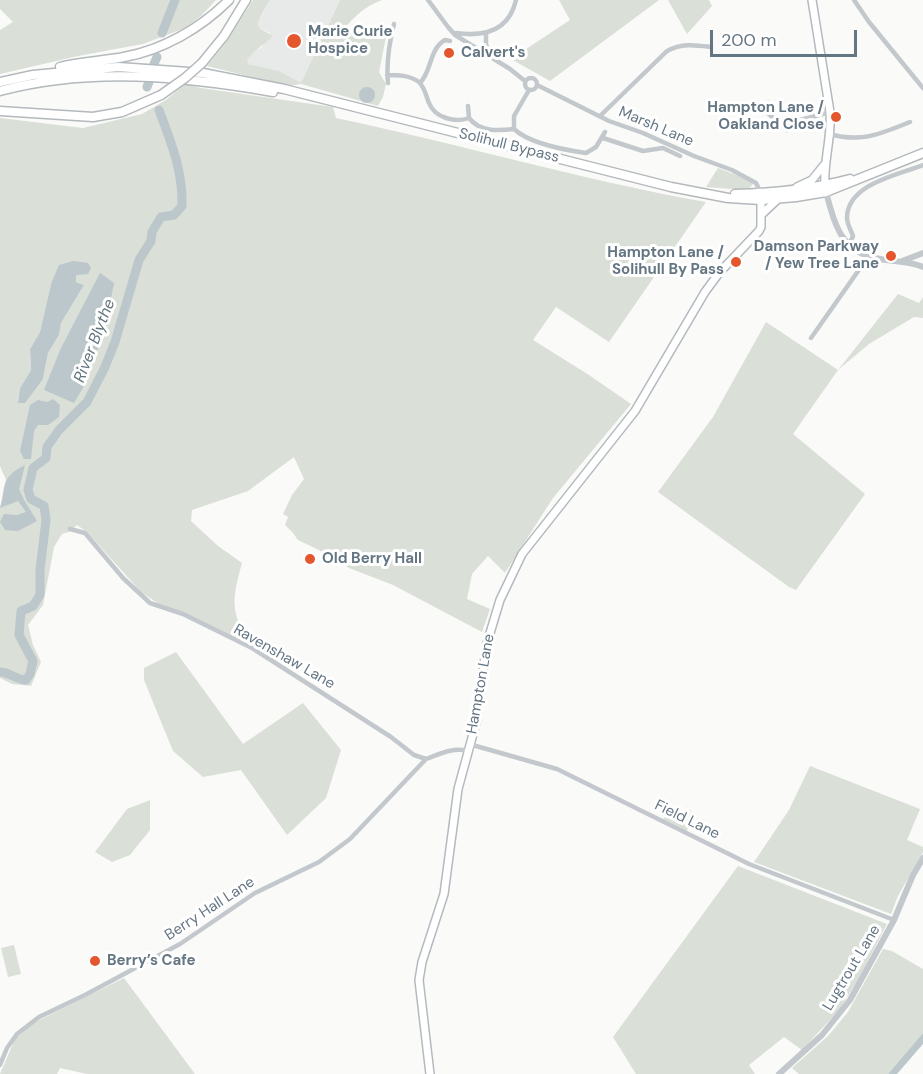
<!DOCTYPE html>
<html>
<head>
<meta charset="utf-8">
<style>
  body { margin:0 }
  #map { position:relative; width:923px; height:1074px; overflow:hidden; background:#fafaf8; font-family:"DM Sans",sans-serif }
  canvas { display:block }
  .scale { position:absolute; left:710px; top:30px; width:147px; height:27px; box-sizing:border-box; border:3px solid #657683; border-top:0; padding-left:8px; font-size:18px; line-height:21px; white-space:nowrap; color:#657683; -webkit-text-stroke:4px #fff; paint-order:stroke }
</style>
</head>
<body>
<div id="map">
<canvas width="923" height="1074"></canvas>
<div class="scale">200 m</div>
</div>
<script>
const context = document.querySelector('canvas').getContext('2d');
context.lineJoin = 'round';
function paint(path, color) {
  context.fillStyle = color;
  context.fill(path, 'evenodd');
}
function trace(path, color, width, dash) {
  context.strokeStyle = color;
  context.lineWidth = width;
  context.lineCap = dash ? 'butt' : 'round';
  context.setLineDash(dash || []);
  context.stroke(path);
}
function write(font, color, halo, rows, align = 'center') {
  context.font = font + ' "DM Sans",sans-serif';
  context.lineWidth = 6;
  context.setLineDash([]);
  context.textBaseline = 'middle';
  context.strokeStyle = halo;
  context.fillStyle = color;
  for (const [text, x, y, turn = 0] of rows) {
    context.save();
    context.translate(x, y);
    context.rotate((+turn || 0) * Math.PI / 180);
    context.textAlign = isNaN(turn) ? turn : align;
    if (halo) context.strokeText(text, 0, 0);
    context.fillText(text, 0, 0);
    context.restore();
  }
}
paint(new Path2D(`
  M270,0h70l-39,83 -23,-12 -30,-7 -2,-4 6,-7 10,-6 8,-14 -11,-5 -1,-5z`), '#e8e9e9');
paint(new Path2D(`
  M0,0h216l-15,16 -16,12 -42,16 -65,12 -78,18v-44l13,-8 -13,-13z
  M253,0h17l-8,14 -4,9 1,5 14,8c-9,9 -19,14 -26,24l1,4 31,7 22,12 39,-83h42c-17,6 -27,16 -39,30l2,7c14,-2 26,-7 40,-10l2,5 -8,40 7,12 -3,13 -5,9 -77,-22 -13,2 -81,-20 18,-22z
  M559,0h100l-109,81 -39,-22 59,-39z
  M668,0h41l3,6 -25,28z
  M185,84l16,4 132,19 3,11c124,26 245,62 370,84l-97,140 -53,-35 -23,33 56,35 42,29 -78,94 -48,75 -17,-17 -16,18 -5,25 23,10 -8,23 -89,-47 -44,-17 -28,-17 -23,-11 -5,-7 -8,-8 3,-8 -5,-3 9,-19 12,-16 -10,-22 -46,34 -56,19 -1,11 27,25 24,17c-10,37 -12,46 7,81l-90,-40 -18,-12 -54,-60 -10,-7 -8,7 -7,2 -8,13 -11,58 -15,20 5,20 8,17 -10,24 -19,-2 -12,-6v-170c3,-10 2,-18 6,-28l-6,-14v-348l83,10 59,-14 24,-14zM91,268l-15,7v7l8,3 -23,38 -2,12 -11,18 -5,26 -25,24 2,-15 11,-18 -1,-21 10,-17 11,-48z
  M718,168l26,10 9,6 -4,5 -4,1 -39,-3z
  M898,294l21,9 4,-6v21l-9,-1 -45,27 -31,26 -45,64 72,60 -69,96 -7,-3 -131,-95 55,-75 53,-95 72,48z
  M176,652l67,92 60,-41 38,47 -15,48 -39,37 -46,-65 -38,7 -30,-26 -29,-71v-12z
  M810,766l110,43 -13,31 16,7v5l-25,44 -7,18 -137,-52 35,-52z
  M150,800v30l-20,25 -18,7 -17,-10 32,-43z
  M691,810l-4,21 -24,-12 10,-7z
  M738,866l149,58 -28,54 -19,31 -38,41 -18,-13 -35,28 6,9h-119l-23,-37z
  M14,945l7,29 -13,3 -7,-29z
  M883,949l9,2 31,18v64l-35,41h-89l-7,-6 36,-32 20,-24z
  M124,978l71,96h-108l-27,-6 -3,6h-57l15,-35 18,-16z`), '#dadfd7');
paint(new Path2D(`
  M359 95a8 8 0 1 1 16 0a8 8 0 1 1-16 0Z
  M73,261l15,2 3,5 -3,6 -12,1v7l8,3 -23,38 -2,12 -11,18 -5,26 -18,24h-7l2,-15 11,-18 -1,-21 10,-17 11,-48 8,-19z
  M100,273l14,10c-7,35 -12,73 -37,100l7,3 -10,17 -30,-13 17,-42z
  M53,399l7,6 -1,12 -11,8h-10l-4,6 -3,28h-7l-4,-8 10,-46 8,-5 9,2z
  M25,465l-6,24 5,11 13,21 -19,10 -13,-1 -5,-8 4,-8 13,1 9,-3 -8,-11 -18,7c7,-22 0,-31 25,-43z
  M923,1033v11l-26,30h-9z`), '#bbc7cb');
trace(new Path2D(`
  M162,33l13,-33
  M154,64l3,-7
  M147,87l2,-5
  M0,672c10,0 16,8 26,8l4,-6 3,-13 -14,-26 2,-24 12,-5 7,-11v-25l6,-50 -2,-14 -13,-7 -3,-9 5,-22 13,-10 1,-11 12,-17 28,-28 17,-33 11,-27 24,-82 12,-19 1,-9 9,-15 13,-2 8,-9c1,-35 -11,-64 -23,-96`), '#bbc7cb', 9);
const secondary = new Path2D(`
  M812,0l18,112c2,26 -7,50 -5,75
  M797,187l15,-7 12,-15
  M761,215l17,-16
  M430,1074l-11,-94 3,-18 22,-68 14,-105 18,-66 11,-80 13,-43 22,-46 113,-143 70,-119 14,-19 40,-42 2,-4v-31`);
const trunk = new Path2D(`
  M202,63l22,-27 22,-36
  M60,67c20,-5 43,-6 64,-10 39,-7 77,-29 105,-57
  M0,82l33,-7 85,-8 85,6 81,16 387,98 57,11 33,2 35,-3 30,-5 97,-39
  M0,91c89,-24 183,-15 273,1
  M0,111l93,6 29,-5 39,-17
  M735,194c39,-1 77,-5 115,-15`);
trace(secondary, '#b3babf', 10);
trace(trunk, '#b4b9bd', 11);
trace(new Path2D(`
  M428,0l20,27 7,8 55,34 15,12
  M854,0l15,22 54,66
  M456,33c28,4 53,-2 60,-33
  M486,34v10l4,12
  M387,75c11,0 22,0 32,7 6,6 7,14 10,21 6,15 26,20 40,15 11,14 28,13 45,11
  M525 84a6 6 0 1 1 12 0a6 6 0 1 1-12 0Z
  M388,83c-2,-20 1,-39 6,-59
  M420,83c12,-12 9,-34 25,-43l5,1
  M537,85l72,36 34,12 51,23 38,14 24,13 5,10
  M529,90l-15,26v13c15,14 51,21 72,24l10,-6 9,-15
  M768,103l-6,5 25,22
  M468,106l1,12
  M600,116l67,-65c15,-8 28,-6 44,-4
  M782,125l48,-13
  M829,134c33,9 51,0 81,-12
  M603,138l40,13 20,-3 17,8
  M849,245l4,-9c-2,-6 -6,-12 -6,-18 0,-34 51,-43 76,-53
  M811,338l57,-81
  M70,529l15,4 38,45 27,25 33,11 69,34 139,89 23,18 12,4c14,-5 26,-12 42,-8
  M469,744l88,25 192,95 145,56
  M0,1065l7,-17 10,-14 22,-17 46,-22 95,-51 75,-51 64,-31 31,-23 76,-80`), '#c3c8cc', 4.5);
trace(new Path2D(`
  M826,192c10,38 17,63 60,68 13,2 25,2 37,7
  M902,261l21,-8
  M779,1074l43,-39 28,-35 44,-80 19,-45 10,-17`), '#c3c8cc', 6);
trace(secondary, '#fff', 7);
trace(trunk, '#fff', 8);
const trunkBridge = new Path2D(`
  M161,95l24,-17 17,-15`);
trace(trunkBridge, '#b4b9bd', 11, []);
trace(trunkBridge, '#fff', 8);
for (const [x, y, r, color] of [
  [294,41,8,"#e4572e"],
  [449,53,6,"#e4572e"],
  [836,117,6,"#e4572e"],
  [891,256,6,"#e4572e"],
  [736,262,6,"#e4572e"],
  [310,559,6,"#e4572e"],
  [95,961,6,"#e4572e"]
]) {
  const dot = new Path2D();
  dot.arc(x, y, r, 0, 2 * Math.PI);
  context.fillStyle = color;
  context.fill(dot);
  trace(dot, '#fff', 2);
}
write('bold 15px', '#657683', '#fff', [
  ["Marie Curie",308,32],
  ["Hospice",308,49],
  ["Calvert's",461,53],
  ["Hampton Lane /",824,108,"right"],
  ["Oakland Close",824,125,"right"],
  ["Damson Parkway",879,247,"right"],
  ["/ Yew Tree Lane",879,264,"right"],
  ["Hampton Lane /",724,253,"right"],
  ["Solihull By Pass",724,270,"right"],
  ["Old Berry Hall",322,559],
  ["Berry’s Cafe",107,961]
], 'left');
write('15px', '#657683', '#fff', [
  ["Marsh Lane",656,127,23],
  ["Solihull Bypass",509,146,14],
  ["Ravenshaw Lane",284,657,30],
  ["Hampton Lane",481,684,-80],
  ["Field Lane",687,820,26],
  ["Berry Hall Lane",210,909,-33],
  ["Lugtrout Lane",852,968,-59]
]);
write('italic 16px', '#60757c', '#fff', [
  ["River Blythe",95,341,-69]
]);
</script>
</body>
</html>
